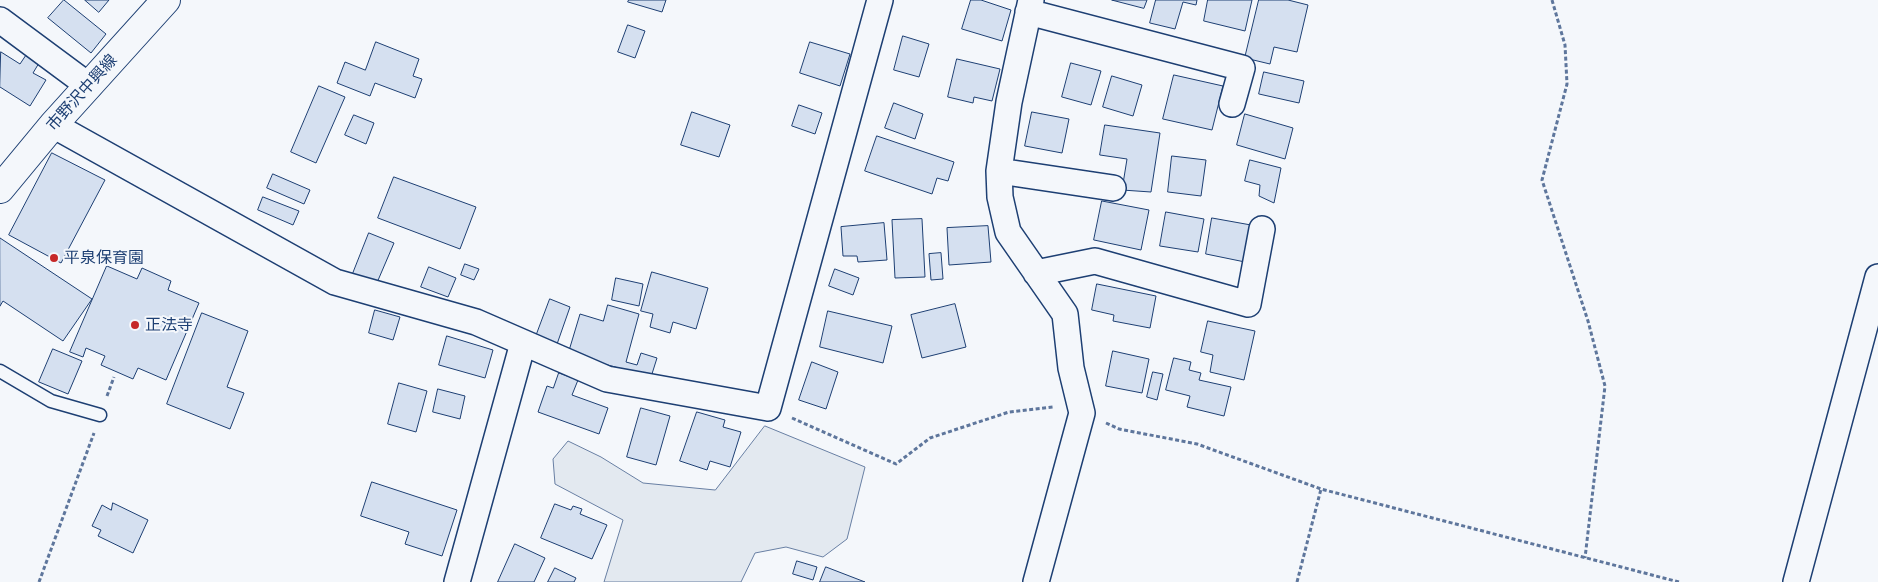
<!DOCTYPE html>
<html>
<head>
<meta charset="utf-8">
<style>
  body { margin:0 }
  canvas { display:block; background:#f4f7fb }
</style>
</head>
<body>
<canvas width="1878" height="582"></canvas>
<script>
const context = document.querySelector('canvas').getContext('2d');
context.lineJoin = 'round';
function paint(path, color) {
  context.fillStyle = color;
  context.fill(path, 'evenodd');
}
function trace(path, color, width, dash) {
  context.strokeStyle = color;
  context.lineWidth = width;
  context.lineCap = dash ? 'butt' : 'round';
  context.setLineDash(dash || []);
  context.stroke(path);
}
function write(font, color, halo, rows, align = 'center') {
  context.font = font + ' Montserrat,"Noto Sans JP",sans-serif';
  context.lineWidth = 4;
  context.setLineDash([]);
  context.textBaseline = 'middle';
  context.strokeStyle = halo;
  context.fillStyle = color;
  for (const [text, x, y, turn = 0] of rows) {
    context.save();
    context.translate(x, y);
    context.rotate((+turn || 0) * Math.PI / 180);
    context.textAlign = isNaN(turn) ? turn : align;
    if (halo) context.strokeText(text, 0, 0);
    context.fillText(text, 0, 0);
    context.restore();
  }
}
const green = new Path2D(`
  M765,426l100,41 -18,72 -24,18 -37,-10 -31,6 -14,29h-137l19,-62 -68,-36 -2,-25 15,-18 33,16 42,26 72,7z`);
paint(green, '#e3e9f0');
trace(green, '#687fa3', 1);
const building = new Path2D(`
  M64,0l42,34 -15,19 -43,-35z
  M85,0h24l-10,12z
  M629,0h37l-4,12 -34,-10z
  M971,0h10l30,10 -9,31 -40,-12z
  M1112,0h35l-3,8z
  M1156,0h41l-1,5 -13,-3 -8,27 -25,-6z
  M1208,0h44l-7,31 -41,-10z
  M1259,0h29l20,5 -11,47 -23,-5 -4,17 -25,-6z
  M628,25l17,6 -10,27 -17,-6z
  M903,36l26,8 -10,33 -25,-7z
  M376,42l43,17 -6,17 9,3 -7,19 -40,-15 -5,13 -33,-13 8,-21 20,8z
  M810,42l40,12 -10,32 -40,-13z
  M1,52l19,12 6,-9 13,8 -6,10 13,7 -16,26 -30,-19z
  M957,59l43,10 -8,32 -18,-4 -1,6 -25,-6z
  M1071,63l30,8 -10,34 -29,-8z
  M1264,72l40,9 -5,22 -40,-9z
  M1174,75l49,11 -11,44 -49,-11z
  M1112,76l30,9 -9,31 -30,-9z
  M319,86l26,11 -29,66 -25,-11z
  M894,103l29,11 -8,25 -30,-11z
  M799,105l23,8 -7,21 -23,-8z
  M692,112l38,13 -11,32 -38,-12z
  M1032,112l37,7 -7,34 -37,-7z
  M1245,114l48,14 -8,31 -48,-14z
  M354,115l20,8 -8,21 -21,-9z
  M1105,125l55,8 -9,59 -29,-2 5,-31 -27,-4z
  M877,136l77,26 -6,19 -11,-3 -5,16 -67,-23z
  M52,153l53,27 -44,83 -52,-28z
  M1172,156l34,4 -5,36 -33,-4z
  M1250,160l31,8 -7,35 -15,-7 1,-11 -15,-4z
  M273,174l37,16 -6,14 -37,-16z
  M394,177l82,30 -16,42 -82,-31z
  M263,197l36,14 -6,14 -35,-15z
  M1102,201l47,9 -8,40 -47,-10z
  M1166,212l38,7 -6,33 -38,-6z
  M1212,218l39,7 -6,37 -39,-8z
  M922,219l3,58 -30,1 -3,-58z
  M884,223l3,37 -29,2 -1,-6h-14l-2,-29z
  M988,226l3,36 -42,3 -2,-37z
  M369,233l25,10 -18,42 -24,-9z
  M0,238l92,61 -29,42 -60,-40 -3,5z
  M941,253l2,26 -12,1 -2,-26z
  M465,264l14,5 -5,11 -13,-5z
  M107,266l30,13 5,-11 29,13 -3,9 31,13 -33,77 -28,-12 -5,11 -32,-14 4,-9 -19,-8 -3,9 -13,-5z
  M429,267l27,11 -8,19 -27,-10z
  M835,269l24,9 -6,17 -24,-9z
  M652,272l56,16 -12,41 -23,-7 -3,11 -20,-6 3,-13 -12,-3z
  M616,278l27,6 -4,22 -27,-6z
  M1097,284l59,12 -6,32 -37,-7 1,-6 -22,-5z
  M550,299l20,8 -14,40 -21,-8z
  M955,304l11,43 -44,11 -11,-43z
  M608,305l31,9 -13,48 11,3 4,-12 16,5 -6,19 -83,-23 12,-40 23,7z
  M375,310l25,7 -7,23 -24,-7z
  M828,311l64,15 -9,37 -63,-16z
  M202,313l46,18 -21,56 17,6 -14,36 -63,-25z
  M1208,321l47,10 -11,49 -34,-8 3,-17 -12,-3z
  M447,336l46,14 -8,28 -46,-13z
  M53,349l29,12 -14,33 -29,-12z
  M1113,351l36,8 -7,34 -36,-7z
  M1174,358l17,4 -2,8 12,3 -2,7 32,7 -7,29 -37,-9 3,-11 -24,-6z
  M812,362l26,10 -12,37 -27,-9z
  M1153,372l10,2 -6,26 -10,-3z
  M559,373l19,7 -6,15 36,13 -9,26 -61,-22 9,-26 6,2z
  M399,383l28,8 -11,41 -28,-8z
  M438,389l27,7 -5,23 -27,-7z
  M641,408l29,8 -14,49 -29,-8z
  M697,412l28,8 -2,7 18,5 -11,35 -20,-6 -3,9 -27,-9z
  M372,482l85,28 -15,46 -37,-12 4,-12 -48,-16z
  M113,503l35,17 -15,33 -35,-17 3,-6 -9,-4 10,-21 9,5z
  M555,504l16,6 2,-4 9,3 -2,5 27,11 -15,34 -51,-21z
  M515,544l30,14 -11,24h-36z
  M797,561l20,6 -4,13 -20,-6z
  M826,567l39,15h-45z
  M555,568l21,10 -2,4h-26z`);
paint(building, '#d5e0f0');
trace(building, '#1d3f73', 1);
const lane = new Path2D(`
  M0,371l51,30 49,14`);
const street = new Path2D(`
  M1031,0l-22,102 -10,69 1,26 8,35 57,82 6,54 11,45 -46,169
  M1028,12l214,56 -10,36
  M0,20l89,66
  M53,125l282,157 141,40 131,57 161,29 112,-408
  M999,171l114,17
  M1036,273l59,-12 153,43 14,-75
  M457,582l66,-239
  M1796,582l82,-305`);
const secondary = new Path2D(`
  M0,189l53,-64 113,-125`);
trace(lane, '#1d3f73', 15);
trace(street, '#1d3f73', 28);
trace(secondary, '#1d3f73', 30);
trace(new Path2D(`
  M1552,0l13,45 2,39 -25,96 46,141 17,65 -20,172
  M107,396l7,-19
  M792,418l104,46 34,-26 79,-26 44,-5
  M1106,423l13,6 78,15 124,45 358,93
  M39,582l55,-149
  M1297,582l24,-93`), '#5e769c', 3, [4, 2.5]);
trace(lane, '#f4f7fb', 12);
trace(street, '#f4f7fb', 25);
trace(secondary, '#f4f7fb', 28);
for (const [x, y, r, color] of [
  [54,258,5,"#c62828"],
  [135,325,5,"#c62828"]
]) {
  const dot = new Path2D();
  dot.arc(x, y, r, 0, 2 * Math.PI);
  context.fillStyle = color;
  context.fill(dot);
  trace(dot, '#f4f7fb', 2);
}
write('16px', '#1d3f73', '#f4f7fb', [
  ["市野沢中興線",82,93,-48]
]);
write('16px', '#1d3f73', '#f4f7fb', [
  ["平泉保育園",64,258],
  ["正法寺",145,325]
], 'left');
</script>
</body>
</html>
